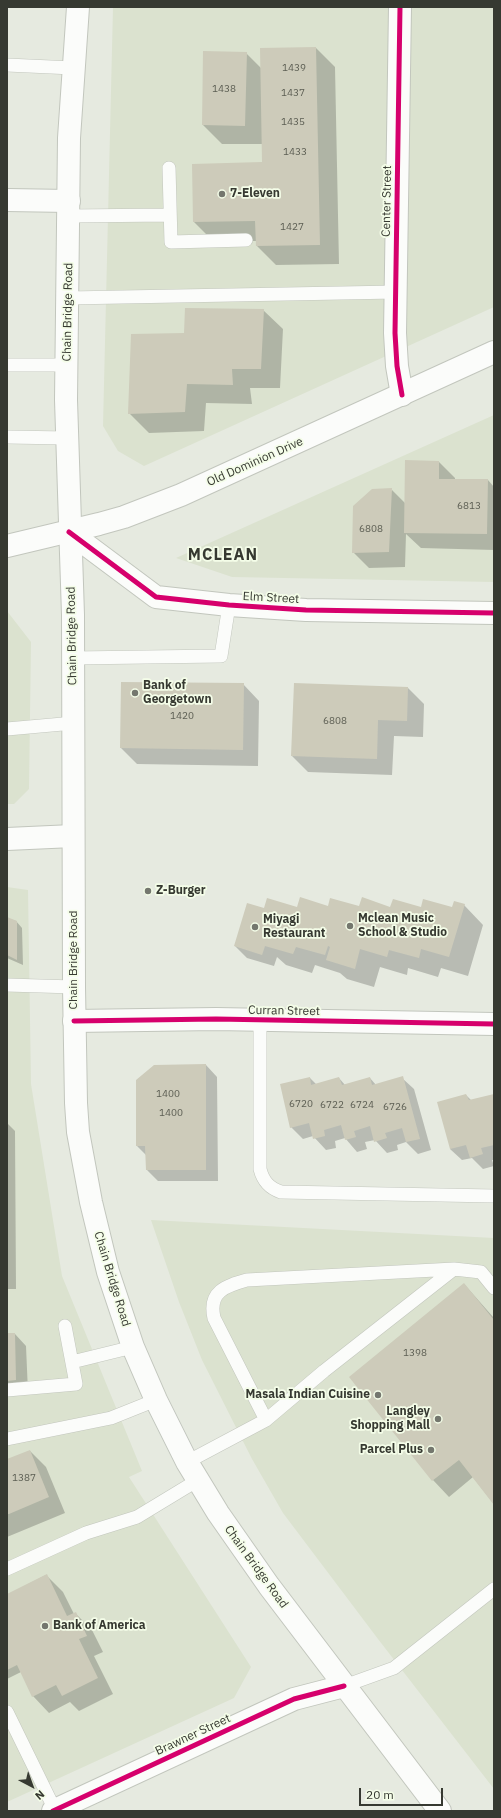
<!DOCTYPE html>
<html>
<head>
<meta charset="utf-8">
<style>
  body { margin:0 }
  #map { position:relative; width:501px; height:1818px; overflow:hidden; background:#e6eae0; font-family:"IBM Plex Sans",sans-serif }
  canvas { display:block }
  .frame { position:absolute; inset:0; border:8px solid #363931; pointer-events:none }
  .north { position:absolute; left:12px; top:1766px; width:40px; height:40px; -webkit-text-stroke:3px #f4fde8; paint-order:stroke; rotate:139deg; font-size:11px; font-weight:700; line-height:16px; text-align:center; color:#363931 }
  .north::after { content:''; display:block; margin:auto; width:14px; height:18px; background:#363931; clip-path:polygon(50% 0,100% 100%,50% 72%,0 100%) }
  .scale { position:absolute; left:359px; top:1788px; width:84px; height:18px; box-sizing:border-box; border:2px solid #363931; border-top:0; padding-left:5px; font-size:12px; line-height:14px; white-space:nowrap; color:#363931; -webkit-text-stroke:3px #f4fde8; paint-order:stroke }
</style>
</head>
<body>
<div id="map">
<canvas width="501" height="1818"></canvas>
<div class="frame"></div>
<div class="north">N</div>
<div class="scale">20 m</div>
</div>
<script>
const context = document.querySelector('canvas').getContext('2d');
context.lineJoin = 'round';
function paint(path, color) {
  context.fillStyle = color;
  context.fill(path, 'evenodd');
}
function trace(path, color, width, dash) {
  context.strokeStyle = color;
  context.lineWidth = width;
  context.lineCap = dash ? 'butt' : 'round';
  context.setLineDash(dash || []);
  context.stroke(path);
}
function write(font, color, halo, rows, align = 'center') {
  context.font = font + ' "IBM Plex Sans",sans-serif';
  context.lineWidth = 3.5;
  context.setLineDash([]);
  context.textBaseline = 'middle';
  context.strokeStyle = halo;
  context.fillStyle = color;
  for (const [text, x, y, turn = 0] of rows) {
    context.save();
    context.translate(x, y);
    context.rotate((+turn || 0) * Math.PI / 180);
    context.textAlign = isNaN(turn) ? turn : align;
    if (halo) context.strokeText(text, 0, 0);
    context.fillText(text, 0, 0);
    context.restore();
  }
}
paint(new Path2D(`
  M113,7h381v300l-350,159 -26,-15 -15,-25z
  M494,415v167l-262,-5 -56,-19z
  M7,611l24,31 -2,147 -15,15h-7z
  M7,887l21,3 3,194 31,192 80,195 -13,6 122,190 -17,31 -227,104z
  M151,1220l343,18v551l-116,-150 -95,-126 -31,-54 -50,-99 -23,-58z`), '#dbe2cf');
paint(new Path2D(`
  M7,7h1l-1,30z
  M316,48l19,19 4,197 -63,1 -19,-19v-5h-44l-19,-19 -1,-57 70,-2v-19h-41l-19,-19 43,-72 15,15z
  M263,310l20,19 -3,59h-30l2,16 -46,-1 -2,28 -55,2 -20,-20 56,-79z
  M439,462l16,16v2h33l6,7v63l-73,-2 -15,-14 -1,33 -36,1 -16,-16 39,-62 13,13z
  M243,684l16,17 -1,65 -121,-2 -16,-16z
  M408,688l16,16 -1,33 -29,-1 -2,39 -84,-3 -16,-16z
  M464,905l19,20 -15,51 -27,-8 -3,9 -30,-9 -1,7 -27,-8 -6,20 -27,-8 -7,-6 -25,-8 -3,8 -26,-8 -9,-8 -3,9 -27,-8 -12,-12 30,-37 63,-2 124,2z
  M7,918l9,3 6,7 1,37 -16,-7z
  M206,1065l11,12 1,104h-60l-11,-11 -1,-15 -9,-9z
  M310,1078l7,7 22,-7 6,7 25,-7 6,7 26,-7 12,11 17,61 -13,4 -12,-12 -9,3 1,5 -11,3 -12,-13 -10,2 2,7 -10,3 -12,-14 -10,3 1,7 -10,2 -13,-14 -10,3 -12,-12z
  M466,1095l6,6 22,-6v65h-2l2,6 -11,3 -11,-11 -10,2 -12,-11z
  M7,1123l8,8 1,158h-9z
  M464,1284l30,34v186l-21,-27 -24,20 -16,-17 -82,-103z
  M7,1334h8l11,12 2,46h-21z
  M30,1451l16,16 19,46 -58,24v-77z
  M46,1575l17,17 11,22h2l16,16 11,22 -9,4 19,38 -34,17 -9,-9 -21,11 -16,-17 -12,-24 -14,7v-84z`), '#0003');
paint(new Path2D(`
  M316,47l4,198 -64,1 -1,-25 -62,1 -1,-58 70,-2 -2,-114z
  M203,51l44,1 -2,74 -43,-1z
  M185,308l79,1 -3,60h-29l1,16 -46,-1 -2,28 -57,2 3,-80 53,-1z
  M405,460l34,1v18h49l-1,55 -83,-1z
  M392,488l-3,64 -37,1 1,-47 19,-17z
  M121,682l123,1 -1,67 -123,-2z
  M294,683l114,4 -1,34 -29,-1 -1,39 -86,-3z
  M300,897l28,9 2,-8 29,8 3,-9 28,10 3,-8 28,8 2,-8 29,8 2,-6 11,3 -16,53 -28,-8 -2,9 -30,-8 -2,7 -27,-8 -5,20 -29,-9 4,-13 -2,-1 -3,9 -29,-8 -3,7 -28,-8 -3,9 -28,-9 13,-43 17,5 3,-10 30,9z
  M7,917l10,4v39l-10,-5z
  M206,1064v106h-60l-1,-24h-9v-66l18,-15z
  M403,1076l17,63 -14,3 -4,-14 -17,5 2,5 -13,4 -4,-16 -16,5 2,6 -11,3 -4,-15 -17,5 1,6 -12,3 -4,-16 -19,5 -10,-44 30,-7 1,8 28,-8 3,8 28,-8 2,8z
  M466,1094l3,6 25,-6v51l-13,3 2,6 -13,4 -4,-13 -16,4 -13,-47z
  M464,1283l30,37v185l-35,-45 -27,21 -83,-104z
  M7,1333h8l1,47 -9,1z
  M30,1450l19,47 -40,17h-2v-55z
  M47,1574l20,42 9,-4 11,24 -8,3 19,39 -36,18 -6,-11 -24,12 -15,-32 -10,5v-76z`), '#cdcbba');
const service = new Path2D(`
  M7,65l66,3
  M169,168l2,74 75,-2
  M69,216l101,-1
  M68,298l328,-6
  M7,365h60
  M7,437l60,1
  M73,658l148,-2 8,-51
  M7,729l67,-6
  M7,985l67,2
  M260,1021v148c3,12 9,19 21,23l213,4
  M454,1269l27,3 13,16
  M72,1362l61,-15
  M7,1390l69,-6 -11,-58
  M7,1439l104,-21 45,-18
  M187,1462l79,-42 58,-49 130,-102 -207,11c-21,6 -39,11 -33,38l52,102
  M7,1569l79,-36 51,-16 61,-37
  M344,1686l50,-18 100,-79
  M7,1712l48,98`);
const minor = new Path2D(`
  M400,7l-5,326 2,33 5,29
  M7,200l62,1
  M7,839l66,-3
  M74,1021l142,-2 278,5
  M53,1811l241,-112 50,-13`);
const tertiary = new Path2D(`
  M69,532l87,65 73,8 77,5 188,3`);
const secondary = new Path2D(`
  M78,7l-9,131 -3,262 7,215 1,372 2,116 2,29 13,70 17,70 25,75 23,53 31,62 31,51 51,73 171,225`);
const primary = new Path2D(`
  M7,546l92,-22 25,-7 57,-22 313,-143`);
trace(service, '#c2c6bd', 14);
trace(minor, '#c2c6bd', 24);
trace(tertiary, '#c2c6bd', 24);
trace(secondary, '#c2c6bd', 24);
trace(primary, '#c2c6bd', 24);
trace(service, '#fbfcfa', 13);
trace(minor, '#fbfcfa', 22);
trace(tertiary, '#fbfcfa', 22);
trace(secondary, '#fbfcfa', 22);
trace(primary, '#fbfcfa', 22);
trace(new Path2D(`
  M400,7l-5,326 2,33 5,29
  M69,532l87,65 73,8 77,5 188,3
  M74,1021l142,-2 278,5
  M53,1811l241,-112 50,-13`), '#d6006c', 5);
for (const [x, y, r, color] of [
  [222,194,4,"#74776e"],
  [135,693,4,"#74776e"],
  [148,891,4,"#74776e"],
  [350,926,4,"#74776e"],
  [255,927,4,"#74776e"],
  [378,1395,4,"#74776e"],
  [438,1419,4,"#74776e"],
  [431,1450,4,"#74776e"],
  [45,1626,4,"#74776e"]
]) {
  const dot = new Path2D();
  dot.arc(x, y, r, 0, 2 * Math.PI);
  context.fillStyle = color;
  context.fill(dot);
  trace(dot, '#f4fde8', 1.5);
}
write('10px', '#5c5e53', null, [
  ["1439",294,68],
  ["1438",224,89],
  ["1437",293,93],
  ["1435",293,122],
  ["1433",295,152],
  ["1427",292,227],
  ["6813",469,506],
  ["6808",371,529],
  ["1420",182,716],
  ["6808",335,721],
  ["1400",168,1094],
  ["6720",301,1104],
  ["6722",332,1105],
  ["6724",362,1105],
  ["6726",395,1107],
  ["1400",171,1113],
  ["1398",415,1353],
  ["1387",24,1478]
]);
write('bold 12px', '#363931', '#f4fde8', [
  ["7-Eleven",230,194],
  ["Bank of",143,686],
  ["Georgetown",143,700],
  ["Z-Burger",156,891],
  ["Mclean Music",358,919],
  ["School & Studio",358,933],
  ["Miyagi",263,920],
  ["Restaurant",263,934],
  ["Masala Indian Cuisine",370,1395,"right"],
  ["Langley",430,1412,"right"],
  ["Shopping Mall",430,1426,"right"],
  ["Parcel Plus",423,1450,"right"],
  ["Bank of America",53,1626]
], 'left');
write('12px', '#363931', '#f4fde8', [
  ["Center Street",387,201,-89],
  ["Chain Bridge Road",68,312,-89],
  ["Old Dominion Drive",255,462,-24],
  ["Elm Street",271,598,3],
  ["Chain Bridge Road",72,636,-91],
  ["Chain Bridge Road",74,960,-90],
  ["Curran Street",284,1011,1],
  ["Chain Bridge Road",112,1279,73],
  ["Chain Bridge Road",256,1567,54],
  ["Brawner Street",193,1735,-25]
]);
context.letterSpacing = '1px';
write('bold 16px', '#363931', '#f4fde8', [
  ["MCLEAN",223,555]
]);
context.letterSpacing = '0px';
</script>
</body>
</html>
